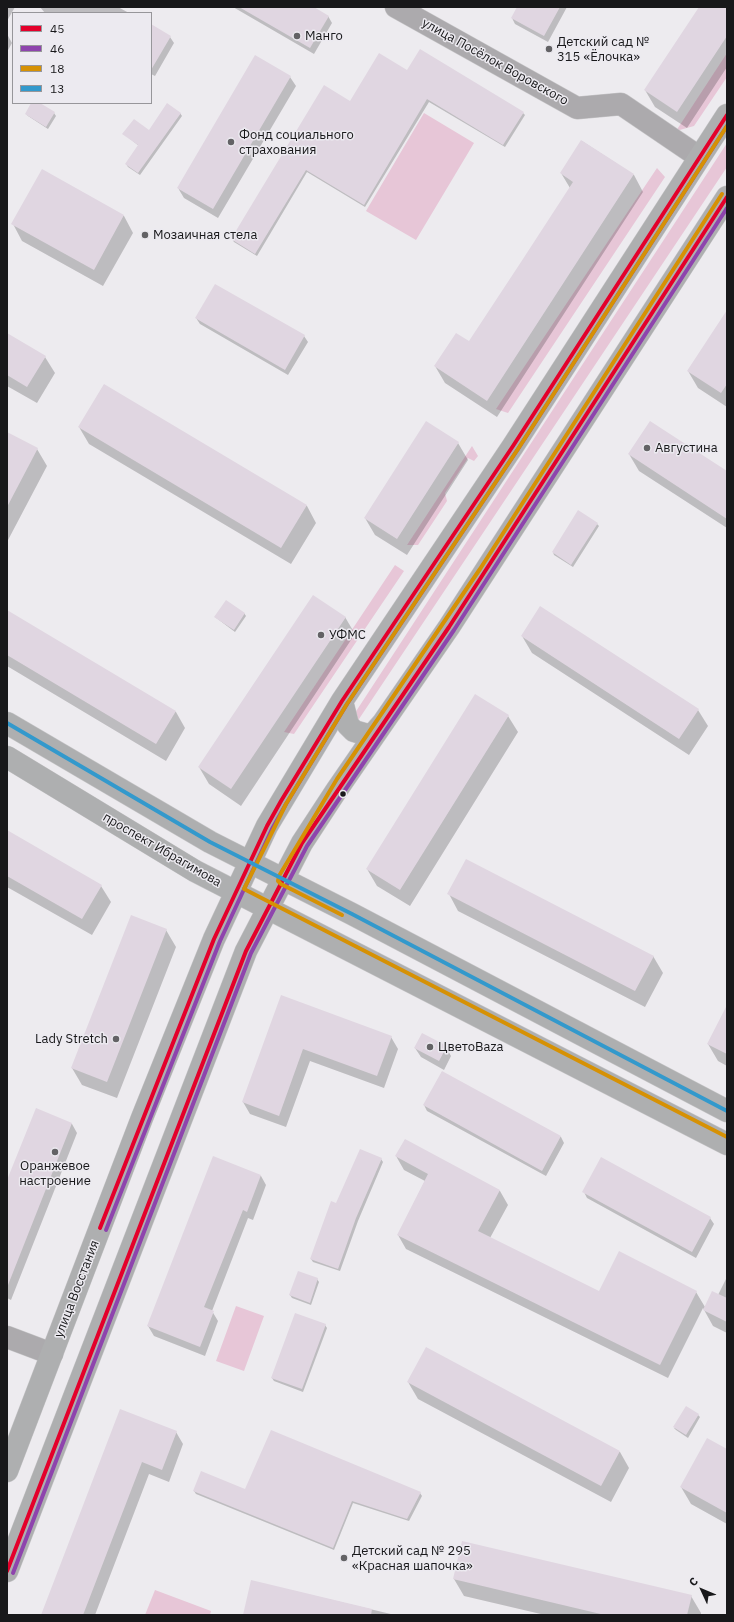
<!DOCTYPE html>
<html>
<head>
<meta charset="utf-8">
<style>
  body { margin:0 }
  #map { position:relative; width:734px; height:1622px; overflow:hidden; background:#edebef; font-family:"IBM Plex Sans",sans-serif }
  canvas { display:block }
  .frame { position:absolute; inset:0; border:8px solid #18181a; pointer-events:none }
  .legend { position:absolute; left:12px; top:12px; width:140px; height:92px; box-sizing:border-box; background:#eceaf0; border:1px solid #97969a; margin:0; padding:5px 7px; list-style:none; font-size:12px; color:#18181a }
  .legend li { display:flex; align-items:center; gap:8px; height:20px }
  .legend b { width:20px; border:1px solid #97969a }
  .north { position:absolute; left:682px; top:1570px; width:40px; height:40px; -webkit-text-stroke:3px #eceaf0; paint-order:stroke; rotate:314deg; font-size:11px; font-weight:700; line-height:16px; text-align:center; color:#18181a }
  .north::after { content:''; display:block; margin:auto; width:14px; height:18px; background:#18181a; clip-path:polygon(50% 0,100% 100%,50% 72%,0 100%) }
</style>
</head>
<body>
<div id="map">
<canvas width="734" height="1622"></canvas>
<div class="frame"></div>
<ul class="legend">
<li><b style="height:5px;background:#e4002b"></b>45</li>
<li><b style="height:5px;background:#8e44ad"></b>46</li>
<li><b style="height:5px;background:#d69104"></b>18</li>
<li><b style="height:5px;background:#39c"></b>13</li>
</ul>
<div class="north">С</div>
</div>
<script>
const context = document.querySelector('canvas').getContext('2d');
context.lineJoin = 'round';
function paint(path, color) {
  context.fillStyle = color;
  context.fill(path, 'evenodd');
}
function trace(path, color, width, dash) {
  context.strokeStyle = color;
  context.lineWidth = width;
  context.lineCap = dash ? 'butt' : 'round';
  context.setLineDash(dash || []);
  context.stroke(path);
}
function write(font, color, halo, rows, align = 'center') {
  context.font = font + ' "IBM Plex Sans",sans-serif';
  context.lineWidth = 3;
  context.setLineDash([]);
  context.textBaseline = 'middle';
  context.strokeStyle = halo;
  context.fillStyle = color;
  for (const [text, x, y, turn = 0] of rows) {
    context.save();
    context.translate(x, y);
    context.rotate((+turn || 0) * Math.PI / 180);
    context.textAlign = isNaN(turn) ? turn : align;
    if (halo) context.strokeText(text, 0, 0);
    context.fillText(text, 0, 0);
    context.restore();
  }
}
paint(new Path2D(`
  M727,53v24l-33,49 -18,5z
  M424,113l50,30 -58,97 -50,-29z
  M727,143v24l-370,555 -6,-3z
  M657,168l8,9 -157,236 -12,-4z
  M472,446l6,10 -4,5 -6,-3 -23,35 2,8 -29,44h-11z
  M395,565l9,6 -110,163 -10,-2z
  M236,1306l28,10 -20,55 -28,-10z
  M155,1590l56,21 -1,4h-65z`), '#e7c6d7');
paint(new Path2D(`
  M7,7h8l-8,14z
  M40,7h78l11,6h-84z
  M233,7h79l16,9 4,7 -18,31z
  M518,7h49l-19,35 -33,-18 -3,-6z
  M700,7h27v60l-40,61 -32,-21 -10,-17z
  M151,26l19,11 4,6 -19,33 -4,-2z
  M7,34l5,9 -5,9z
  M407,71l116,42 2,2 -20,32 -76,-45 -64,105 -58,-35 -50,84 -23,-14 -2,-3 118,-137z
  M290,77l6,9 -78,132 -34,-20 -6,-10z
  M32,103h6l16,10 2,3 -8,13 -20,-13 -2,-2z
  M180,113l2,3 -42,59 -12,-8 -2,-3 13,-18 -15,-12 25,-3z
  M582,141l52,34 9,17 -146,225 -52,-34 -10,-17 34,-23 101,-155 -9,-15z
  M43,171l81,45 9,17 -30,53 -81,-45 -9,-17z
  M727,312v95l-29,-19 -10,-17z
  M196,318l108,18 4,6 -20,33 -88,-51z
  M7,334l38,23 10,16 -18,30 -30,-17z
  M104,385l203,121 9,17 -25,41 -202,-120 -10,-17z
  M7,433l30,16 10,17 -40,76z
  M458,443l10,17 -61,95 -32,-20 -10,-17z
  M629,454l98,18v56l-88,-57z
  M597,524l2,2 -26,41 -19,-12 -1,-3z
  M7,611l169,101 9,16 -19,33 -159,-95z
  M244,613l2,3 -11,16 -20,-15z
  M345,617l10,17 -114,172 -32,-22 -10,-17z
  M522,636l176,74 10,16 -19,29 -157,-102z
  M508,716l10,16 -108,174 -33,-20 -10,-17z
  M7,831l94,55 10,16 -19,33 -85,-48z
  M449,894l204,62 10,17 -18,34 -187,-96z
  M166,930l10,17 -59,151 -35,-13 -10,-17z
  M282,997l109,40 7,12 -14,39 -74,-27 -24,66 -36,-13 -7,-12z
  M727,1011v55l-9,-5 -10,-17z
  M446,1047l5,9 -7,14 -23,-13 -6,-9z
  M442,1072l119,65 3,6 -18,33 -119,-65 -3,-6z
  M36,1110l36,14 5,9 -66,167 -4,-2v-115z
  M405,1140l95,51 8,14 -18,33 109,54h97l9,15 13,-12 9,-18v56l-14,-7 -10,-18 -35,70 -262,-129 -8,-14 27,-54 -21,-11 -8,-14z
  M214,1158l47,18 5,9 -13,35 -5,-2 -36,93 6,10 -13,35 -51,-20 -6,-10z
  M381,1159l2,3 -25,59 -18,50 -27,-9 -2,-3 26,-55z
  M584,1192l126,26 4,6 -18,34 -109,-60z
  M317,1279l2,3 -8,23 -19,-7 -2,-3z
  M325,1325l2,3 -24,64 -29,-11 -2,-3z
  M408,1382l212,70 9,16 -18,34 -193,-103z
  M121,1410l55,22 7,12 -14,38 -20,-8 -54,141h-53z
  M698,1415l2,2 -12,21 -12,-8 -2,-2z
  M727,1450v74l-36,-20 -10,-17z
  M246,1490l174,3 2,3 -13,25 -56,-18 -19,47 -138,-56 -2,-3z
  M454,1579l237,17 10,17v2h-156l-81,-19z
  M252,1581l143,34h-151z`), '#0003');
paint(new Path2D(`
  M239,7h75l15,9 -19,32z
  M517,7h43l-16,29 -33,-18z
  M699,7h28v29l-50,76 -33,-22z
  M151,24l20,12 -20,34z
  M420,49l104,63 -21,33 -76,-46 -63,106 -58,-35 -51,84 -24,-15 93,-154 26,16 29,-48 28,17z
  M255,55l36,21 -78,133 -36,-21z
  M31,103h9l15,9 -9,15 -21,-13z
  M167,103l14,10 -43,60 -13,-9 13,-19 -16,-11 12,-15 15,11z
  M581,140l53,34 -147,227 -53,-35 22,-33 13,8 52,-79 52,-80 -13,-9z
  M42,169l82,46 -30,55 -83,-46z
  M215,284l90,51 -20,35 -90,-52z
  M727,310v74l-6,9 -34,-22z
  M7,333l39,23 -19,31 -20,-12z
  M104,384l203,121 -26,43 -203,-121z
  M426,421l33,21 -62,97 -33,-21z
  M650,421l77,50v48l-99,-65z
  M7,432l31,16 -31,59z
  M578,510l20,13 -27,42 -19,-13z
  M313,595l33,22 -115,172 -33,-22z
  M226,600l19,13 -11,17 -20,-13z
  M540,606l159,103 -20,30 -158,-103z
  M7,610l169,101 -20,33 -149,-89z
  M475,694l34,21 -109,175 -34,-21z
  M7,830l95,55 -20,34 -75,-43z
  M466,859l188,97 -19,35 -188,-97z
  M131,915l36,14 -60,153 -36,-14z
  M281,995l111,41 -15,40 -74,-27 -24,67 -37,-14z
  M727,1005v49l-20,-10z
  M422,1033l25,13 -8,15 -25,-13z
  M442,1071l119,65 -19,35 -119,-66z
  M36,1108l36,15 -64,162 -1,-105z
  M405,1139l95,51 -22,41 121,60 20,-40 78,40 -37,74 -263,-130 31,-61 -33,-18z
  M360,1149l22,9 -26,60 -18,51 -28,-10 21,-58 5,2z
  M213,1156l48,19 -14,37 -4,-2 -39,97 10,4 -14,36 -53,-21z
  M601,1157l110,60 -19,35 -110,-60z
  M298,1271l20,7 -8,25 -21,-8z
  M712,1291l15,7v24l-24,-12z
  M295,1313l31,11 -24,65 -31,-11z
  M426,1347l194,104 -19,35 -194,-104z
  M686,1406l13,8 -13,21 -13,-8z
  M120,1409l57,22 -15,39 -20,-8 -59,153h-42z
  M271,1430l150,62 -14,27 -55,-18 -19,47 -140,-57 8,-20 44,18z
  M707,1438l20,11v64l-47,-26z
  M462,1541l230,54 -5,20h-82l-152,-36z
  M251,1580l121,29 -1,6h-128z`), '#e0d6e1');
const minor = new Path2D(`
  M396,7l181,101 44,-4 78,53
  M7,1337l45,17`);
const major = new Path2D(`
  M342,701l6,24 6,6 14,4 6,-2 8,-9
  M7,723l203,119 142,72 375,197
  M7,757l188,114 532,273
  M7,1471l135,-353 72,-179 53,-113 75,-125 171,-255 214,-331
  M7,1571l239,-620 56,-108 34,-52 113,-164 278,-430`);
trace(minor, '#c7c6c8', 23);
trace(major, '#c7c6c8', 23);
trace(minor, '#acaaad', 22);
trace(major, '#aeafb0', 22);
trace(new Path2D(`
  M100,1228l114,-289 53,-113 14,-25 61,-100 171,-255 214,-331
  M7,1571l239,-620 56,-108 147,-216 278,-430`), '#e4002b', 4);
trace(new Path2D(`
  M106,1230l114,-289 52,-112 14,-25 61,-100 171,-255 209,-323
  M13,1573l238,-620 56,-107 147,-216 273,-422`), '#8e44ad', 4);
trace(new Path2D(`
  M727,126l-209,323 -171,255 -61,100 -42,85 483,248
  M342,915l-61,-31 -3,-3 1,-5 58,-97 143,-210 242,-375`), '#d69104', 4);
trace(new Path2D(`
  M7,723l203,119 142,72 375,197`), '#39c', 4);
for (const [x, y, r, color] of [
  [297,36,4,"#636265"],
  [549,49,4,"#636265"],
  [231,142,4,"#636265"],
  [145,235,4,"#636265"],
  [647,448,4,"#636265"],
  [321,635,4,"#636265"],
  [343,794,3.5,"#18181a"],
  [116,1039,4,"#636265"],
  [430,1047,4,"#636265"],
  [55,1152,4,"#636265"],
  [344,1558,4,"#636265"]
]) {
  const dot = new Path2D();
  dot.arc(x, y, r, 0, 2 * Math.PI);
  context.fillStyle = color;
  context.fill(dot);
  trace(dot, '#eceaf0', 1.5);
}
write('13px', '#18181a', '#eceaf0', [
  ["Манго",305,36],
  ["Детский сад №",557,42],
  ["315 «Ёлочка»",557,57],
  ["Фонд социального",239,135],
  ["страхования",239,150],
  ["Мозаичная стела",153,235],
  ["Августина",655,448],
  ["УФМС",329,635],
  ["Lady Stretch",108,1039,"right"],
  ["ЦветоBaza",438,1047],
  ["Оранжевое",55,1166,"center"],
  ["настроение",55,1181,"center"],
  ["Детский сад № 295",352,1551],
  ["«Красная шапочка»",352,1566]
], 'left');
write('13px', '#18181a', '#eceaf0', [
  ["улица Посёлок Воровского",495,62,29],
  ["проспект Ибрагимова",162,850,30],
  ["улица Восстания",77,1289,-69]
]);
</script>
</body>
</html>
